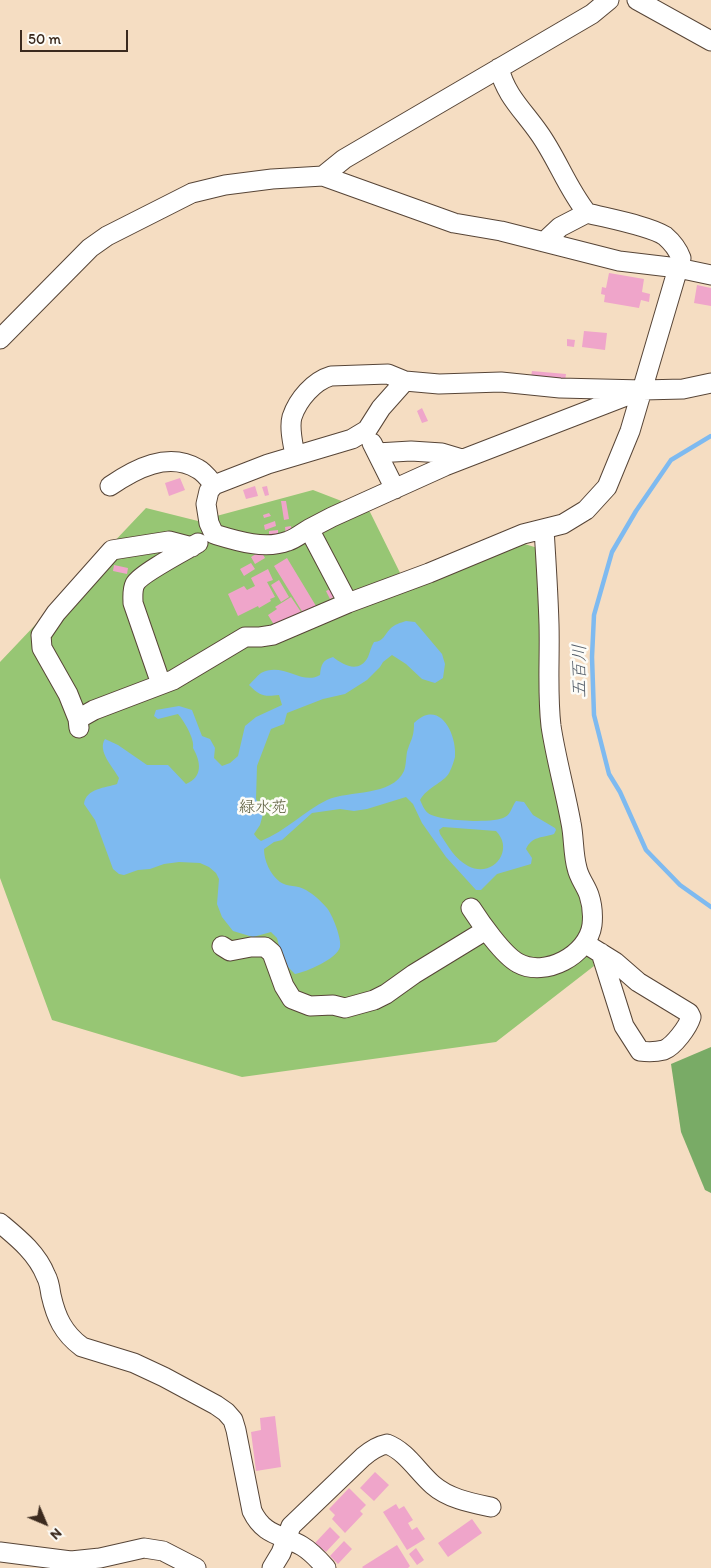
<!DOCTYPE html>
<html>
<head>
<meta charset="utf-8">
<style>
  body { margin:0 }
  #map { position:relative; width:711px; height:1568px; overflow:hidden; background:#f5ddc2; font-family:Itim,sans-serif }
  canvas { display:block }
  .north { position:absolute; left:20px; top:1498px; width:50px; height:50px; -webkit-text-stroke:4px #fdfcf7; paint-order:stroke; rotate:135deg; font-size:14px; font-weight:700; line-height:20px; text-align:center; color:#3b2a1e }
  .north::after { content:''; display:block; margin:auto; width:18px; height:22px; background:#3b2a1e; clip-path:polygon(50% 0,100% 100%,50% 72%,0 100%) }
  .scale { position:absolute; left:20px; top:30px; width:108px; height:22px; box-sizing:border-box; border:2px solid #3b2a1e; border-top:0; padding-left:6px; font-size:15px; line-height:18px; white-space:nowrap; color:#3b2a1e; -webkit-text-stroke:4px #fdfcf7; paint-order:stroke }
</style>
</head>
<body>
<div id="map">
<canvas width="711" height="1568"></canvas>
<div class="north">N</div>
<div class="scale">50 m</div>
</div>
<script>
const context = document.querySelector('canvas').getContext('2d');
context.lineJoin = 'round';
function paint(path, color) {
  context.fillStyle = color;
  context.fill(path, 'evenodd');
}
function trace(path, color, width, dash) {
  context.strokeStyle = color;
  context.lineWidth = width;
  context.lineCap = dash ? 'butt' : 'round';
  context.setLineDash(dash || []);
  context.stroke(path);
}
function write(font, color, halo, rows, align = 'center') {
  context.font = font + ' Itim,"Klee One",sans-serif';
  context.lineWidth = 5;
  context.setLineDash([]);
  context.textBaseline = 'middle';
  context.strokeStyle = halo;
  context.fillStyle = color;
  for (const [text, x, y, turn = 0] of rows) {
    context.save();
    context.translate(x, y);
    context.rotate((+turn || 0) * Math.PI / 180);
    context.textAlign = isNaN(turn) ? turn : align;
    if (halo) context.strokeText(text, 0, 0);
    context.fillText(text, 0, 0);
    context.restore();
  }
}
paint(new Path2D(`
  M313,490l57,22 38,77 110,-47 23,7 8,207 45,210 -98,76 -254,35 -190,-57 -52,-142v-216l146,-154 52,13z`), '#97c674');
paint(new Path2D(`
  M711,1047v146l-6,-3 -24,-58 -10,-68z`), '#79ab66');
paint(new Path2D(`
  M406,621l9,1 27,32 3,10 -2,14 -8,5 -13,-4 -16,-15 -14,-9 -9,7 -3,5 -13,13 -22,14 -22,5 -36,14 -3,11 -13,5 -14,37 -1,33 7,15 -3,11 -6,9 3,4 4,3c25,-10 43,-30 66,-41 22,-10 65,-3 77,-29 2,-5 2,-13 3,-19 4,-13 7,-14 7,-29 25,-25 43,10 41,34 -1,4 -3,10 -5,14 -3,10 -23,16 -30,29 2,4 4,10 8,13 9,8 66,11 77,4 6,-3 7,-11 11,-16l8,1 9,13 22,13 1,2 -2,4c-12,4 -22,2 -28,15l6,9 -1,6 -34,10 -16,16h-5l-30,-33 -24,-34 -9,-19 -7,-7 -39,12 -13,2 -14,-2 -28,4 -30,27 -8,2 -10,7c0,12 6,25 16,33 7,5 18,3 26,8 7,4 15,11 20,17 6,6 16,32 14,40 -3,12 -34,25 -45,27l-12,-12 -6,-24 -6,-6 -18,5 -20,-6 -11,-14 -5,-13 2,-25 -3,-6 -7,-6 -9,-4 -21,-1 -15,2 -14,5 -12,1 -14,5 -5,-1 -6,-5 -18,-49 -11,-16c2,-16 22,-16 33,-20l2,-6c-6,-11 -22,-27 -14,-39l13,6 29,20h21l18,19c17,-7 15,-22 7,-36 2,-9 -9,-27 -15,-34l-20,5 -4,-3 2,-6 23,-4 13,4 10,26 8,3 5,9 -1,10 8,8 8,-3 8,-7 7,-30 11,-9 26,-12 -3,-10c-15,2 -19,1 -30,-10 4,-4 8,-9 12,-12 22,-12 41,13 59,2 1,-11 3,-15 13,-18 10,8 26,17 35,0 2,-5 3,-10 6,-15 10,-1 10,-7 16,-13 5,-5 10,-6 16,-8zM443,827l53,4c19,19 -3,48 -28,35 -13,-7 -20,-20 -28,-32l-1,-4z`), '#7ebaf0');
trace(new Path2D(`
  M711,436l-40,24 -35,51 -24,41 -18,63 -2,42 2,58 15,59 11,18 26,58 34,35 31,22`), '#7ebaf0', 4.5);
paint(new Path2D(`
  M609,273l35,6 -2,13 8,2 -1,8 -8,-2 -2,8 -35,-6 1,-7 -4,-1 1,-7 4,1z
  M697,285l14,3v18l-17,-3z
  M584,331l23,2 -2,17 -23,-3z
  M567,339l8,1 -1,7 -7,-1z
  M532,371l34,3 -1,7 -34,-4z
  M422,408l6,13 -6,2 -5,-12z
  M180,478l5,12 -16,6 -4,-13z
  M255,486l3,10 -12,3 -3,-9z
  M267,486l2,9 -4,1 -3,-9z
  M281,501h5l3,18 -5,1z
  M269,513l2,3 -7,2 -1,-3z
  M275,521l1,5 -11,4 -1,-5z
  M291,526l1,9 -6,1 -1,-9z
  M278,530v5l-9,1v-5z
  M261,551l4,7 -10,6 -4,-7z
  M287,558l29,48 -13,7 -29,-47z
  M251,563l4,6 -11,7 -4,-7z
  M114,565l14,3 -1,6 -14,-3z
  M268,569l5,11 -6,2 8,15 -5,2 1,2 -12,7 -1,-2 -20,10 -10,-22 16,-8 3,4 8,-4 -4,-8z
  M279,580l10,17 -8,5 -10,-17z
  M334,587l4,8 -8,4 -4,-8z
  M291,597l10,15 -25,16 -8,-13 9,-6 -2,-2z
  M275,1416l6,51 -25,4 -5,-39 10,-2 -1,-12z
  M375,1472l14,13 -15,16 -14,-13z
  M349,1488l17,17 -6,6 3,3 -18,19 -13,-14 3,-4 -6,-6z
  M396,1504l3,5 5,-3 9,14 -5,3 4,7 5,-3 8,12 -18,11 -24,-38z
  M472,1519l10,14 -34,24 -10,-14z
  M330,1527l10,10 -14,15 -11,-9z
  M344,1541l8,8 -14,15 -8,-8z
  M397,1545l13,21 -2,2h-45l-1,-1z
  M416,1548l8,12 -7,5 -8,-11z`), '#efa5ca');
const minor = new Path2D(`
  M637,0l74,41
  M323,176l21,-17 248,-145 17,-14
  M544,242l16,-15 27,-14
  M0,339l90,-91 17,-12 85,-43 33,-8 47,-6 51,-3 131,47 47,8 118,30 59,7 33,7
  M372,443l23,46
  M377,453l34,-2 31,2 20,6
  M295,455c-2,-11 -6,-27 -3,-38 6,-18 22,-36 39,-41l57,-2 17,7 34,3 62,-2 59,6 83,2 40,-1 28,-6
  M110,486c25,-17 58,-35 88,-17 6,3 11,10 16,16
  M309,529c-7,4 -14,10 -21,12 -23,9 -51,0 -74,-7l-5,-11 -3,-19 3,-13 5,-6 54,-21 84,-25 15,-9 14,-22 24,-27
  M348,603l-39,-74 23,-12 113,-51 189,-73
  M161,684l-28,-81c0,-6 -1,-13 2,-19 5,-10 51,-34 63,-41
  M78,719l16,-9 79,-30 72,-43h15l13,-2 75,-32 81,-30 94,-39 40,-10 23,-14 21,-23 23,-56 51,-173c-3,-8 -9,-16 -16,-22 -15,-10 -59,-18 -78,-23 -20,-25 -30,-55 -48,-80 -16,-23 -33,-37 -40,-65
  M79,728l-1,-9 -10,-25 -26,-46 -1,-13 15,-22 56,-63 57,-9 23,6
  M471,908c9,14 32,47 47,55 27,15 70,-8 74,-38 1,-9 0,-21 -3,-30 -3,-9 -10,-17 -12,-27 -4,-14 -3,-31 -6,-45 -6,-33 -15,-64 -20,-97 -4,-34 -1,-68 -2,-102 -1,-32 -3,-64 -5,-95
  M586,944l29,18 23,20 51,31 2,4c-3,10 -17,29 -27,33 -8,2 -17,2 -24,1l-16,-25 -23,-73
  M222,946l8,5 21,-4h14l7,6 12,33 8,13 18,7 23,-1 12,3 29,-8 12,-6 28,-20 72,-44
  M0,1223c18,15 37,30 46,53 3,5 4,12 5,19 5,22 12,38 31,52l52,16 30,14 52,28 10,7 7,8 3,10 16,81c12,25 29,23 50,35 10,6 17,14 24,22
  M0,1552l71,9 29,-3 44,-10 19,3 33,17
  M272,1568l9,-15 10,-27 72,-69c7,-6 14,-11 24,-13 19,7 31,28 46,41 16,14 39,18 58,22`);
trace(minor, '#574537', 21);
trace(minor, '#fff', 19);
write('16px', '#575938', '#fdfcf7', [
  ["緑水苑",263,808]
]);
write('italic 18px', '#525c68', '#fdfcf7', [
  ["五百川",580,671,-90]
]);
</script>
</body>
</html>
